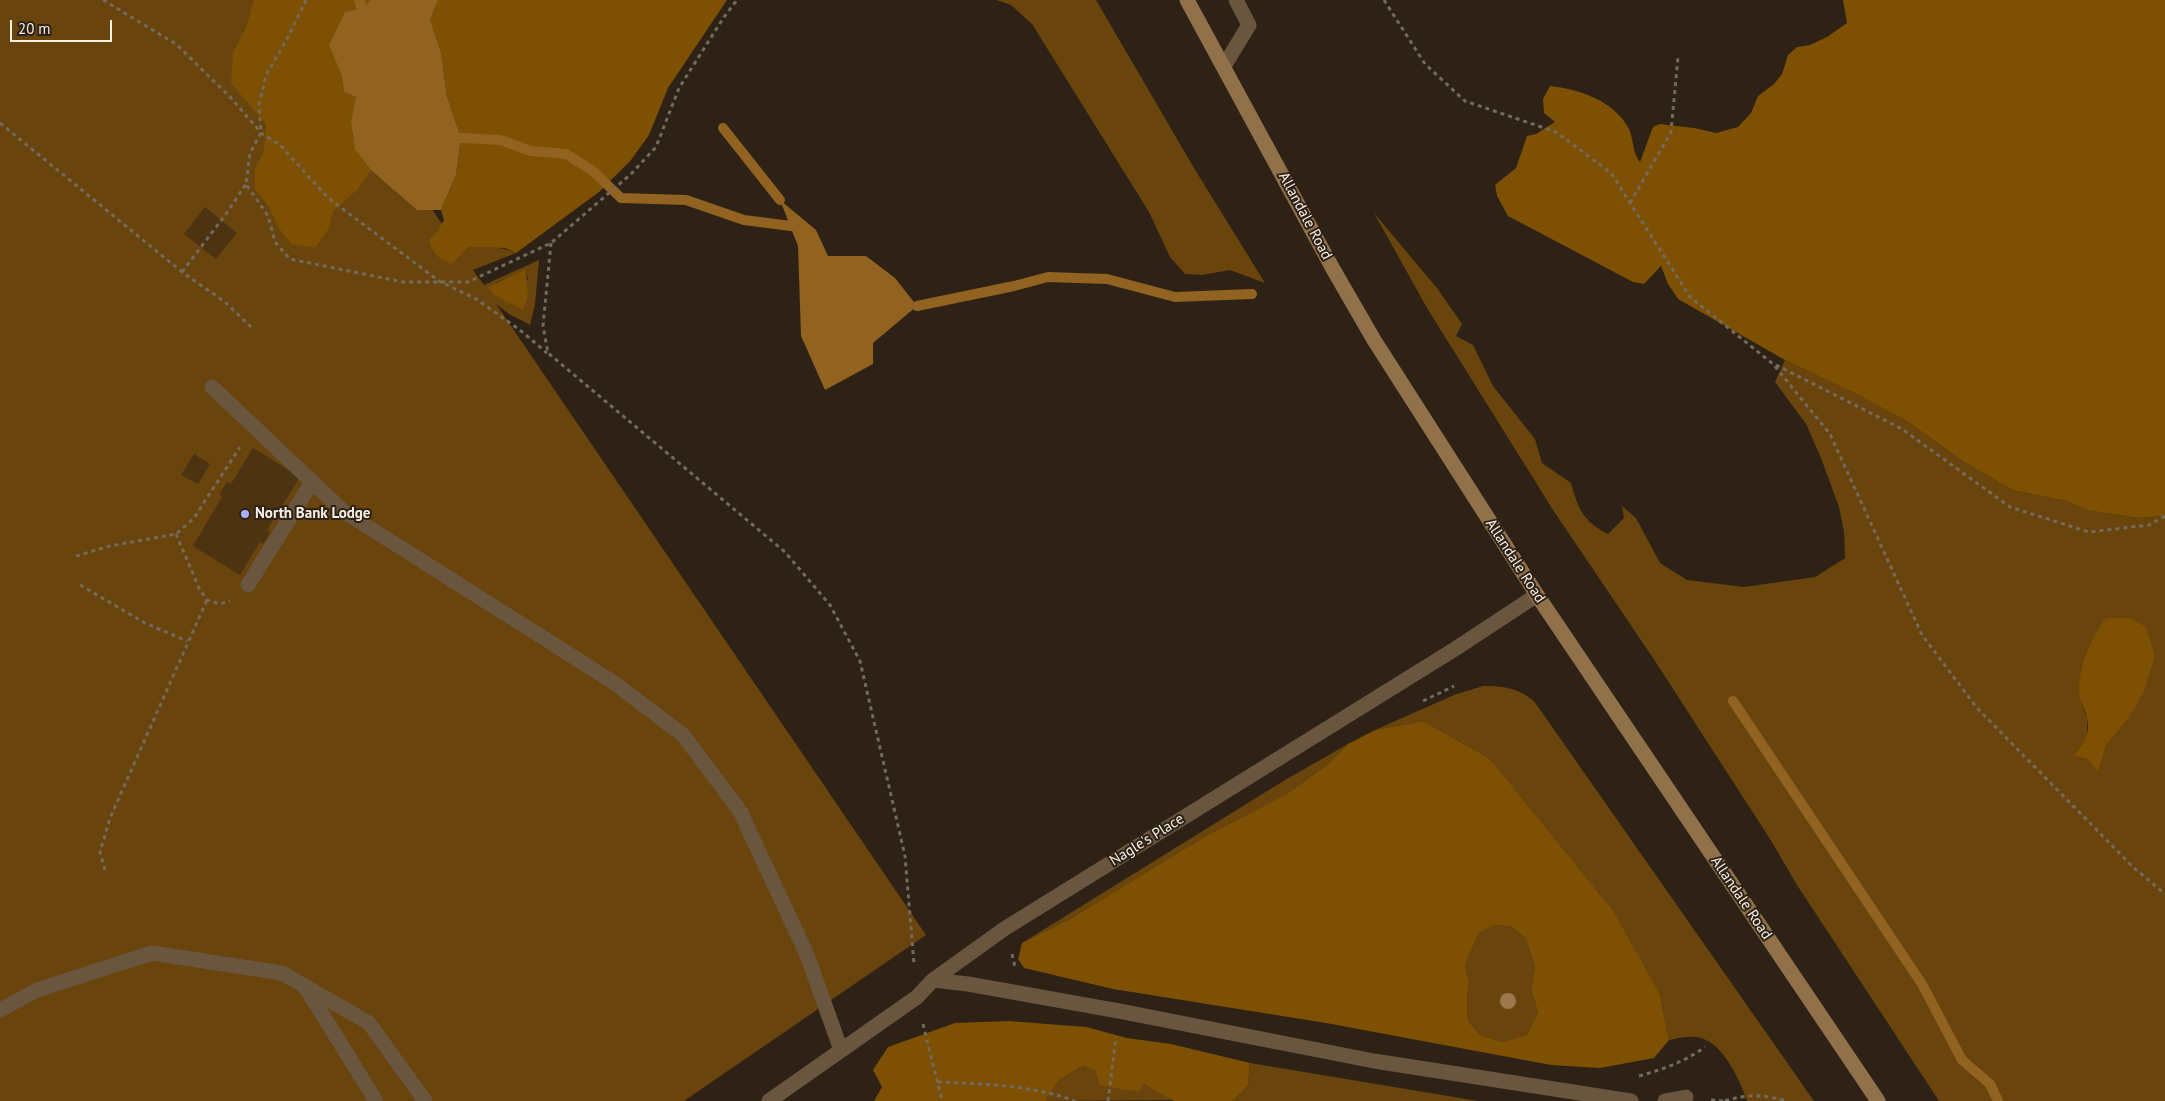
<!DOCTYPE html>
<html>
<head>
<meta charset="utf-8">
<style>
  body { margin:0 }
  #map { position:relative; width:2165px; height:1101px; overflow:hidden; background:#2d2215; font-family:"PT Sans",sans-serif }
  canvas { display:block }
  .scale { position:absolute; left:10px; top:20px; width:102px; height:22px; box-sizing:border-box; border:2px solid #f7efe6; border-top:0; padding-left:6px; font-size:15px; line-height:18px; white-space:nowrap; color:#f7efe6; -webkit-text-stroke:4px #2d2215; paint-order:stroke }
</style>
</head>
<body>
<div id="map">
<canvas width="2165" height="1101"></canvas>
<div class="scale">20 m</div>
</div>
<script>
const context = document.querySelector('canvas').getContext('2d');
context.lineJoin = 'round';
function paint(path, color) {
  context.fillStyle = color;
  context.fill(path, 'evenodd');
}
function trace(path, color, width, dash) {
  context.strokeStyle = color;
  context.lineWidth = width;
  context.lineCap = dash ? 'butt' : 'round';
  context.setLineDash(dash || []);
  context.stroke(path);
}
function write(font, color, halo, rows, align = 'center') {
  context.font = font + ' "PT Sans",sans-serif';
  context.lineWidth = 4;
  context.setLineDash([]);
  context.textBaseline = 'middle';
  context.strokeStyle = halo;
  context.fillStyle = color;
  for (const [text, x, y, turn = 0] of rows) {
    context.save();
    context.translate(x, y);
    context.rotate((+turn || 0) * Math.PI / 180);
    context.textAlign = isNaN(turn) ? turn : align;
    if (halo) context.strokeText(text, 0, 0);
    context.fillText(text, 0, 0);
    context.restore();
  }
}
paint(new Path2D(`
  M0,0h464l-53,179 51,74 7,-6c17,0 32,-1 47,6l-43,17 11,15 55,-25 -4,45 -5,20 -21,-11 -13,-10 430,631 -242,166h-684zM526,270l2,10 -33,3z
  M996,0h100l98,168 71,115 -35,-13 -28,5 -17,-1 -15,-17 -21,-45 -117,-188 -21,-19z
  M1374,213l63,75 25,36 -6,12 17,9 20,41 42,53 7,24 29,20c7,26 12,38 37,51l16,-16 -2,-12 14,12 24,45 27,17 57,7 71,-10 30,-19 -1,-26 -5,-25 -18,-49 -15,-34 -31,-42 10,-22 73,35 50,27 53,38 51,30 55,11 19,9 52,8 27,-2v585h-226l-142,-216 -27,-46 -115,-178 -102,-151 -126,-202zM2079,694l48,26 -21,26 -8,25 -11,-12 -14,-3 14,-18v-19z
  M1483,686c21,0 35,2 51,15l280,400h-67c-7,-21 -23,-56 -46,-63 -10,-3 -22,0 -32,2l-9,-45 -171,-237 -66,-37 -48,9 79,-35z
  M1348,744l-20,20 -40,29 -84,44 -136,83 -46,23 263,-163z
  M1495,925l17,2 14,12 9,29 -4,22 7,22 -11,23 -25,7 -22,-7 -12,-14 -1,-22 2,-17 -4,-17 14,-32z
  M1250,1063l228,38h-245l15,-15z
  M1083,1066l12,3 25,19 17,4 7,-8 31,16 -130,1 14,-21z`), '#69440c');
paint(new Path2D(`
  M254,0h117l-9,8 -17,4 -16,33 13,31 2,16 12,5c-7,35 -7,44 15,73l-13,19 -25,22 -4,17 -14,20 -24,-4 -12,-16 -10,-21 -14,-18v-19l9,-19 2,-27 -35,-41 2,-30 13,-25z
  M438,0h289l-59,88 -19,47 -18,25 -32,32 -83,61 -11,-5 -36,-1 -18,17c-12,-5 -19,-11 -22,-24l8,-8 7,-12 -3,-10 15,-35 5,-37 -14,-42 -6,-43 -11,-33z
  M1843,0h322v516l-27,2 -52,-8 -19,-9 -55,-11 -51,-30 -53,-38 -50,-27 -73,-35 -107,-61 -10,-15 -7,-18 -17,18 -11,-2 -125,-66 -11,-20 -2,-11 21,-17 11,-32 9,-2 19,-12 -11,-9 -1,-14 7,-13c29,3 65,15 79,43 5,11 3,23 11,33l13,-35 7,-3 34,4 22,5 22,-6 13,-14 7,-17 16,-12 8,-10 6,-19 9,-8 13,-2 17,-8 20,-14z
  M526,269l2,27 -5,14 -29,-15 -6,-8z
  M2106,618h24l16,9 9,29 -12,38 -16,26 -21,26 -8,26 -11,-13 -14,-3c13,-16 19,-23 12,-45 -2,-6 -6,-12 -6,-18 0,-27 11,-54 27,-75z
  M1423,721l66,37 124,153 47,84 9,45 -15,18 -54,10 -49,-3 -225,-42 -213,-34 -89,-21 -6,-9 4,-16 46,-23 136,-83 84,-44 40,-29 20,-20 27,-14zM1495,925l17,2 14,12 9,29 -4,22 7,22 -11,23 -25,7 -22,-7 -12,-14 -1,-22 2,-17 -4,-17 14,-32z
  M1009,1021l77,6 41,11 44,6 79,19 -2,23 -15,15h-59l-30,-17 -6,8 -38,-7 -5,-15 -12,-4 -24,14 -14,21h-171l8,-14 -9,-17 15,-23 67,-24z`), '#7d5003');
paint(new Path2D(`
  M371,0h67l-8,20 11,33 6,43 14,42 -5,37 -15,35h-24l-46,-40 -16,-21 -4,-27 5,-25 -12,-5 -2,-16 -13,-31 16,-33 17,-4z
  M780,200l36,30 12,26h38l29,22 22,28 -44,37v21l-48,26 -24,-54 -3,-90z`), '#916220');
trace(new Path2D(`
  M359,0l3,8
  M723,128l57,72
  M461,138l39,2 31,11 35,3 27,17 28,27 65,2 58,20 47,6
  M917,306l97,-20 34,-9 59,2 68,18 77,-3
  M1733,701l189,283 40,76 28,24 8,17`), '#916220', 10);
paint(new Path2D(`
  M205,207l32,26 -21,26 -32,-25z
  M253,448l47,29 -33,53 3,2 -7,12 -3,-2 -20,33 -47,-29 29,-49 -3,-3 8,-12 4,2z
  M194,454l16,10 -12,20 -17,-9z`), '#4c3311');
trace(new Path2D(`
  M103,0l73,44 56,55 29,34 19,12 48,53 111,83 37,18 44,31 27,23
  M306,0l-19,39 -21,36 -7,30 2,28 -11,20 -4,31 22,32 7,26 15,17 113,23h65l83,-39 80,-69 25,-27 23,-59 45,-71 13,-17
  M1384,0l41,64 40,37 91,31 55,41 79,124 83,67 57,70 92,201 55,73 156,159 32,27
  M0,123l182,149 43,30 27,26
  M1630,203l41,-71 7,-75
  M551,243l-8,83 5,27 237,199 45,53 30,56 45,195 9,108
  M182,272l44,-58 20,-30
  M1776,365l126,64 108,78 79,25 60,-7 16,-9
  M176,534l23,54 8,12 13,4 10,-3
  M76,556l34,-10 66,-12 18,-16 46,-71
  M80,585l65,38 42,18
  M1423,701l31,-15
  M105,870l-5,-18 10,-34 97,-218
  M1012,954l3,13
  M923,1024l19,77
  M1639,1076c25,-7 45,-14 66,-29
  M938,1082c46,2 94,3 137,19
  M1711,1100l12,1
  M1108,1101l8,-64
  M1725,1101c22,-7 39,-7 61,0`), '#746a5e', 3, [4, 4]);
trace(new Path2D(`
  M1224,66l25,-41 -13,-25
  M212,387l131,124 270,171 70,53 57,76 67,144 34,95
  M248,585l64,-103
  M933,980l35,4 151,27 255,50 257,40
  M306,988l70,113
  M0,1010l37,-20 115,-37 130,20 87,50 56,78
  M1665,1101l21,-4`), '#6a563e', 15);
trace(new Path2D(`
  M769,1101l148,-104 16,-17 71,-51 451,-280 82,-54`), '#6a563e', 15);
trace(new Path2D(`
  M1187,0l146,269 41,71 163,255 341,506`), '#91714a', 15);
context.fillStyle = '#9c784e';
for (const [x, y] of [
  [1508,1001]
]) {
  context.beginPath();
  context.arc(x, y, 8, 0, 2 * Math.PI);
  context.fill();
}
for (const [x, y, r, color] of [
  [245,514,5,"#abaffb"]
]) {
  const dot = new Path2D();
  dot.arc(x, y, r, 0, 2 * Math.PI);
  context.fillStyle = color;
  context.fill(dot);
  trace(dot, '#2d2215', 2);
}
write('15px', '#f7efe6', '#2d2215', [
  ["Allandale Road",1305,216,62],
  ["Allandale Road",1515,561,57],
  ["Nagle's Place",1147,840,-32],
  ["Allandale Road",1741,898,56]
]);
write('bold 15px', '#f7efe6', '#2d2215', [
  ["North Bank Lodge",255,514]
], 'left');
</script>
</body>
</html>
